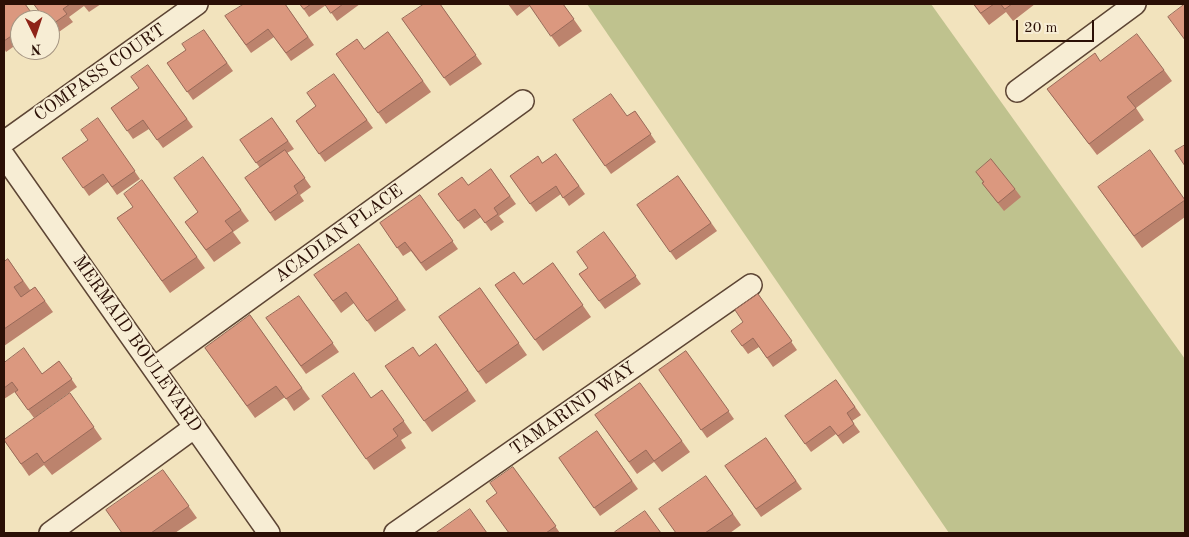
<!DOCTYPE html>
<html>
<head>
<meta charset="utf-8">
<style>
  body { margin:0 }
  #map { position:relative; width:1189px; height:537px; overflow:hidden; background:#f2e3bd; font-family:"Old Standard TT",serif }
  canvas { display:block }
  .frame { position:absolute; inset:0; border:5px solid #2b1006; pointer-events:none }
  .north { position:absolute; left:10px; top:10px; width:50px; height:50px; box-sizing:border-box; background:#f7edd4; border:1px solid #a59582; border-radius:50%; rotate:176deg; font-size:14px; font-weight:700; line-height:20px; text-align:center; color:#2b1006 }
  .north::after { content:''; display:block; margin:auto; width:18px; height:22px; background:#8f2418; clip-path:polygon(50% 0,100% 100%,50% 72%,0 100%) }
  .scale { position:absolute; left:1016px; top:20px; width:78px; height:22px; box-sizing:border-box; border:2px solid #2b1006; border-top:0; padding-left:6px; font-size:15px; line-height:18px; white-space:nowrap; color:#2b1006; -webkit-text-stroke:4px #f7edd4; paint-order:stroke }
</style>
</head>
<body>
<div id="map">
<canvas width="1189" height="537"></canvas>
<div class="frame"></div>
<div class="north">N</div>
<div class="scale">20 m</div>
</div>
<script>
const context = document.querySelector('canvas').getContext('2d');
context.lineJoin = 'round';
function paint(path, color) {
  context.fillStyle = color;
  context.fill(path, 'evenodd');
}
function trace(path, color, width, dash) {
  context.strokeStyle = color;
  context.lineWidth = width;
  context.lineCap = dash ? 'butt' : 'round';
  context.setLineDash(dash || []);
  context.stroke(path);
}
function write(font, color, halo, rows, align = 'center') {
  context.font = font + ' "Old Standard TT",serif';
  context.lineWidth = 4;
  context.setLineDash([]);
  context.textBaseline = 'middle';
  context.strokeStyle = halo;
  context.fillStyle = color;
  for (const [text, x, y, turn = 0] of rows) {
    context.save();
    context.translate(x, y);
    context.rotate((+turn || 0) * Math.PI / 180);
    context.textAlign = isNaN(turn) ? turn : align;
    if (halo) context.strokeText(text, 0, 0);
    context.fillText(text, 0, 0);
    context.restore();
  }
}
paint(new Path2D(`
  M587,4h344l254,355v174h-236z`), '#bfc28e');
const minor = new Path2D(`
  M1017,91l118,-87
  M4,142l193,-138
  M4,156l265,377
  M154,368l369,-267
  M50,533l145,-106
  M395,533l356,-248`);
trace(minor, '#5d4534', 24);
trace(minor, '#f7edd4', 21);
paint(new Path2D(`
  M4,4h21l11,16h-16v22l-14,10 -2,-4z
  M34,4h67l-12,8 -5,-6 -15,11 4,5 -17,12z
  M285,4l29,41 -23,16 -17,-24 -23,16 -26,-37z
  M300,4h60l-23,17 -11,-16 -17,12z
  M440,4l42,60 -32,22 -48,-67z
  M508,4h55l19,27 -23,16 -29,-41 -13,10z
  M973,4h62l-22,17 -7,-9 -17,13z
  M204,30l29,41 -40,29 -26,-37 19,-13z
  M388,32l43,60 -45,32 -50,-70 28,-5z
  M148,65l45,62 -30,21 -14,-19 -16,10 -22,-31 27,-19z
  M1164,70l8,11 -36,27 8,12 -47,35 -50,-66z
  M334,74l39,54 -48,34 -29,-41 20,-15z
  M635,111l21,31 -45,32 -38,-54 54,-4z
  M98,118l42,61 -23,16 -9,-13 -19,14 -27,-38 26,-18z
  M272,118l22,31 -7,4 24,34 -11,8 4,6 -29,20 -30,-43 15,-10 -20,-28z
  M556,154l29,40 -16,12 -8,-12 -25,18 -26,-36 32,-13z
  M203,157l46,64 -16,11 8,11 -27,19 -29,-40 13,-10z
  M491,169l25,35 -17,12 5,6 -13,9 -10,-14 -17,12 -26,-35 30,-9z
  M976,172l39,17 6,8 -17,14 -16,-20 -6,-8 1,-1z
  M678,176l39,55 -41,29 -39,-55z
  M142,180l63,88 -35,25 -53,-75 16,-11z
  M1098,187l87,12v18l-43,31z
  M420,195l38,54 -32,22 -15,-20 -8,5 -23,-33z
  M604,232l37,52 -36,25 -26,-35 9,-6z
  M359,244l47,66 -31,22 -21,-29 -13,10 -27,-38z
  M8,259l22,31 5,-3 18,25 -49,34v-84z
  M553,263l38,54 -48,34 -48,-66 28,-1z
  M480,288l47,67 -41,29 -47,-67z
  M758,294l39,56 -24,17 -14,-20 -11,7 -17,-23 12,-9z
  M299,296l40,56 -33,22 -40,-56z
  M250,315l60,84 -16,12 -9,-14 -30,21 -50,-70z
  M436,344l40,57 -44,31 -47,-66 34,-10z
  M686,351l48,68 -27,19 -48,-68z
  M59,361l18,26 -43,31 -19,-26 3,-2 -14,9v-36l38,11z
  M836,380l25,35 -9,6 8,11 -17,12 -7,-10 -25,18 -26,-36z
  M640,383l50,69 -28,20 -8,-10 -17,12 -42,-59z
  M382,390l30,43 -11,7 5,8 -32,22 -52,-74 49,2z
  M70,393l32,46 -50,36 -8,-10 -15,11 -25,-36z
  M597,431l41,58 -38,27 -41,-58z
  M766,438l36,51 -41,28 -36,-51z
  M513,467l47,66h-51l-12,-40z
  M163,470l34,48 -22,15h-53z
  M706,476l35,49 -11,8h-54z`), '#bc836d');
const building = new Path2D(`
  M4,4h21l11,15 -2,1h-14v10l-16,11z
  M34,4h36l-7,5 4,5 -17,12v-6h-4z
  M244,4h41l23,33 -22,16 -18,-24 -22,16 -21,-29z
  M300,4h11l-7,5z
  M325,4h18l-12,9z
  M424,4h16l36,51 -32,23 -42,-59z
  M529,4h34l11,15 -23,17z
  M974,4h20l-13,9z
  M1001,4h11l-7,5z
  M1185,4v36l-17,-23z
  M204,30l23,33 -40,29 -20,-29 19,-13 -4,-6z
  M388,32l35,49 -45,32 -42,-59 21,-15 7,10z
  M1137,34l27,36 -37,27 9,11 -47,36 -42,-55 48,-36 5,8z
  M148,65l39,54 -30,21 -14,-20 -16,11 -16,-23 28,-20 -8,-11z
  M334,74l33,46 -48,34 -23,-33 20,-15 -9,-13z
  M611,94l16,22 8,-5 16,23 -46,32 -32,-46z
  M98,118l37,53 -23,16 -9,-13 -20,14 -21,-30 26,-18 -7,-10z
  M272,118l16,23 -32,22 -16,-23z
  M1185,145v21l-10,-15z
  M285,150l20,28 -11,8 4,7 -28,20 -25,-35z
  M1150,150l35,50 -51,36 -36,-49z
  M556,154l23,32 -16,12 -7,-12 -26,18 -20,-28 28,-20 4,7z
  M203,157l38,53 -16,11 8,10 -27,19 -21,-28 13,-10 -24,-34z
  M991,159l24,30 -17,14 -16,-20 2,-1 -8,-10z
  M491,169l19,27 -16,12 4,6 -13,9 -10,-14 -17,12 -20,-27 24,-17 6,8z
  M678,176l33,47 -41,29 -33,-47z
  M142,180l55,77 -35,24 -45,-63 16,-11 -9,-13z
  M420,195l33,46 -32,22 -16,-21 -8,6 -17,-25z
  M604,232l32,44 -37,25 -20,-27 9,-6 -11,-16z
  M359,244l39,55 -31,22 -21,-29 -13,9 -19,-26z
  M8,259l15,22 -9,6 7,10 14,-10 10,14 -41,28v-67z
  M553,263l30,42 -48,35 -40,-55 19,-13 9,12z
  M480,288l39,55 -41,29 -39,-55z
  M758,294l34,47 -25,17 -14,-20 -11,8 -11,-15 12,-9 -8,-12z
  M299,296l34,47 -32,23 -35,-48z
  M250,315l52,73 -16,11 -10,-13 -29,20 -42,-58z
  M436,344l32,46 -44,31 -39,-55 28,-19 6,9z
  M24,348l18,26 17,-13 13,18 -44,31 -13,-18 3,-2 -6,-8 -8,6v-25z
  M686,351l43,60 -28,19 -42,-60z
  M354,373l17,25 11,-8 22,31 -11,8 5,7 -32,23 -44,-63z
  M836,380l19,27 -8,6 7,11 -16,12 -8,-10 -25,18 -20,-28z
  M640,383l42,58 -28,20 -8,-11 -17,12 -34,-47z
  M70,393l24,34 -50,36 -7,-10 -16,11 -17,-24z
  M597,431l35,50 -38,27 -35,-50z
  M766,438l30,43 -40,28 -31,-43z
  M513,467l43,59 -10,7h-37l-23,-32 11,-8 -7,-10z
  M163,470l26,36 -38,27h-29l-16,-23z
  M706,476l27,38 -28,19h-29l-17,-24z
  M470,509l17,24h-51z
  M645,511l16,22h-45l-1,-1z`);
paint(building, '#db987f');
trace(building, '#996a59', 1);
write('18px', '#2b1006', '#f7edd4', [
  ["COMPASS COURT",100,73,-35],
  ["ACADIAN PLACE",339,234,-36],
  ["MERMAID BOULEVARD",137,344,55],
  ["TAMARIND WAY",573,409,-35]
]);
</script>
</body>
</html>
